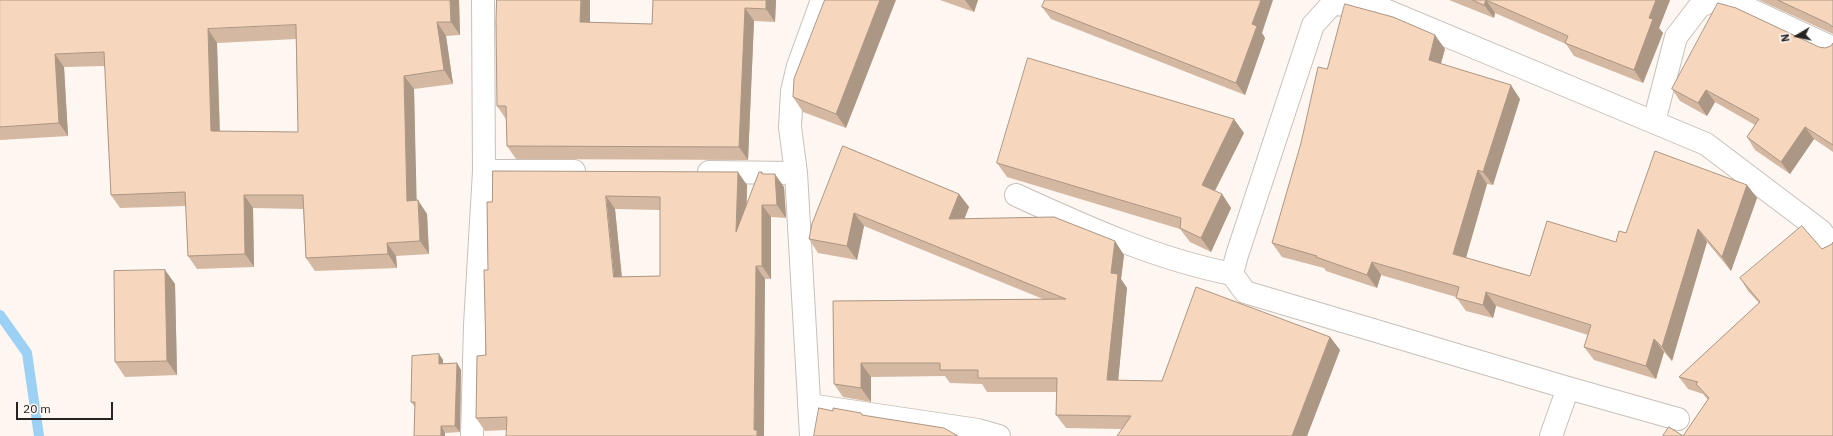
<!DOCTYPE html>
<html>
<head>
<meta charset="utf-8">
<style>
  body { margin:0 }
  #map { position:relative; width:1833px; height:436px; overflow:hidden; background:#fef6f0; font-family:"IBM Plex Sans",sans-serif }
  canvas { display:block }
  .north { position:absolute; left:1777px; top:16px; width:40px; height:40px; -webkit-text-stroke:3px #fef6f0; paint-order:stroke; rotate:261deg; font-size:11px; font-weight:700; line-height:16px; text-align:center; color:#262321 }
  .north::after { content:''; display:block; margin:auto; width:14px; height:18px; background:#262321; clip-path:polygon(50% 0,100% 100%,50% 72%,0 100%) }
  .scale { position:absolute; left:16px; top:402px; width:97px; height:18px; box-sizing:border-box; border:2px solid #262321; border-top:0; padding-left:5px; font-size:12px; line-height:14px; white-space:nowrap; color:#262321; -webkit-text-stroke:3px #fef6f0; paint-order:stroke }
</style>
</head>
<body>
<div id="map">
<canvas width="1833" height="436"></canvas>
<div class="north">N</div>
<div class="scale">20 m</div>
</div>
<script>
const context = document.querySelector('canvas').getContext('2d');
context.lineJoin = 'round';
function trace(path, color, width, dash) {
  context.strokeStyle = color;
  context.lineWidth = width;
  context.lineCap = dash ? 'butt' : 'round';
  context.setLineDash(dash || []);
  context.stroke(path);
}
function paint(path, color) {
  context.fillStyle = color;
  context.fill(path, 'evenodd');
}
trace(new Path2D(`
  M0,315l27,38 12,83`), '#9cd0f4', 10);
const street = new Path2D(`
  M1718,0l31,9 84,39
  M1654,122l22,-85 23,-30 13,-7
  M484,171h90
  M709,172l87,1
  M1016,195c70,32 140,64 216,79l13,18 323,96 110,31
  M1232,274l5,-19 76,-230 19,-21 22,1 31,5 321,134 115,87 12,16
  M809,405l169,25 21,6
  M472,436l3,-111 9,-154 -1,-171
  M811,436l-15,-263 -6,-46 2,-36 6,-25 24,-66
  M1551,436l17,-48`);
trace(street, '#c8c0ba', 24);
trace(street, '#fff', 22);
paint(new Path2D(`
  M0,0h459l1,35 -14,1 7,48 -39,5 2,111 11,14 2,40 -33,2 1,12 -82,3 -9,-13 -3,-49 -50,-1 1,59 -57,2 -9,-13 -2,-50 -66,2 -9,-13 -6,-129 -41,1 4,69 -68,4zM296,39l2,93 -78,-1 -3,-88z
  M497,0h93v22l62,2 1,-24h123l-1,22 -21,-1 -6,139 -232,-1 -9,-13 -1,-27 -9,-13z
  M825,0l21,128 -43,-16 -10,-15z
  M940,0h38l-4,12z
  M1449,0h221l-11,28 4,5 -20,50 -69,-27 -8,-12 -71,-31 -1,5z
  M1759,0h74v34z
  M1042,7l220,26 3,5 -20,57 -194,-76z
  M1833,43v109l-19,-13 -24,35 -35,-24 -8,-13 8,-12 -40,-23 -8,14 -27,-15 -8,-12 147,-42 6,1 6,-2z
  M1445,49l-4,15 79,35 -27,86 -6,-1 -21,74 64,18 86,-34 10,-9 121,-48 10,13 -26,73 -24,-29 -35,119 -8,-9 -8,27 -62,-19 -10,-13 4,-12 -92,-29 -3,12 -27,-7 -10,-14 -75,-22 -4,13 -51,-17 -2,-3 -42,-11 -10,-14 55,-174z
  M1244,133l-29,58 7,3 9,14 -20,44 -21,-10 -10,-13 -173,-52 -10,-14z
  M843,146l116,48 10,13 -5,12 160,36 -3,24 6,9 -9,92 44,1 168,-44 10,13 -33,86h-190l5,-7 -56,-1 -10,-13 1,-23h-70l-5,-8 -32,-1 -5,-7 -74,1v25l-28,-5 -9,-13 -1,-83 210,-2 -179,-73 -7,34 -39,-7 -9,-14z
  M762,172l1,2 21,13 2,31 -15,-1v62h-6l-259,151 -21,1 -9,-13 10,-63 2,-85 -1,-68 260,-17v20zM615,209l45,1v66l-38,1z
  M1832,244l1,192 -125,-36 -5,-6 -15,-5 -9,-12 80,-74 -11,-12 -8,-13 82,-29z
  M165,270l10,14 2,91 -52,2 -10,-15z
  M439,354l4,6v4l14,-1 4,7 -1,62 -15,1v3h-31l1,-29 -4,-5z`), '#d4b8a2');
paint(new Path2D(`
  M450,0h9l1,35 -9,-13z
  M581,0h9v35l-10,-13z
  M766,0h10l-1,22 -9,-13z
  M880,0h16l-50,128 -10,-14z
  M965,0h13l-4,12z
  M1261,0h12l-11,33 3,5 -20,57 -9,-12 16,-59z
  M1486,0l9,13 -1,5 -10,-13z
  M1656,0h14l-11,28 4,5 -20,50 -9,-13 15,-52z
  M745,8l9,13 -6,139 -9,-13z
  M437,22l9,14 7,48 -9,-14z
  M208,29l9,14 3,101 -9,-13z
  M1435,35l10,14 -7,24 -9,-13z
  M55,54l9,13 4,69 -9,-13z
  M404,76l10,13 3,125 -10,-13z
  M1511,85l9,14 -27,86 -10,-13z
  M1706,90l9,12 -8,14 -9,-13z
  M1234,119l10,14 -33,65 -9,-13z
  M1805,127l9,12 -24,35 -9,-12z
  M1478,170l9,14 -24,84 -10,-14z
  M738,172l9,13 -2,60 -9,-13z
  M775,174l9,13 2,31 -9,-13z
  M1747,185l10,13 -26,73 -9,-14z
  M959,194l10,13 -10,26 -10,-14z
  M1222,194l9,14 -20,44 -10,-14z
  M244,195l9,13 1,59 -9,-13z
  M606,196l9,13 8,81 -9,-13z
  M418,200l9,14 2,40 -9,-13z
  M762,205l9,12v62l-9,-13z
  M854,213l10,13 -7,34 -10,-14z
  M1698,229l9,13 -35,119 -10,-14z
  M1115,241l9,14 -3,24 6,9 -10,105 -10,-13 4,-107z
  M387,243l9,13 1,12 -9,-14z
  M1372,262l9,13 -4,13 -10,-13z
  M756,266l9,13 -1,157h-7l-3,-6z
  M165,270l10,14 2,91 -10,-14z
  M1486,292l10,14 -3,12 -10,-13z
  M1330,337l10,13 -33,86h-15z
  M1654,339l10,13 -8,27 -10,-13z
  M439,354l4,6v10l-4,-6z
  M457,363l4,7 -1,62 -5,-6z
  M861,363l10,14v25l-10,-14z
  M441,426l4,7v3h-4z`), '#ac9684');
const building = new Path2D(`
  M0,0h450l1,22h-14l7,48 -40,6 3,125 11,-1 2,41 -33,2 1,11 -82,4 -3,-63h-59l1,59 -57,2 -3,-64 -74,3 -7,-143 -49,2 4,69 -59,4zM296,25l2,107 -87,-1 -3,-102z
  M497,0h84l-1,22 72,2 1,-24h113v9l-21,-1 -6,139 -232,-1 -1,-40h-9l-1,-84z
  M825,0h55l-44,114 -43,-17 1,-18z
  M1045,0h216l-9,24 5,2 -21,57 -194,-76z
  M1473,0h183l-7,18 4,1 -19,51 -69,-27 3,-7 -82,-36 -2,5z
  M1778,0h55v27l-4,-3z
  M1718,3l18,5 83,39 6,1 6,-2 2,-3v102l-28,-18 -24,35 -34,-25 12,-18 -53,-29 -8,13 -26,-14z
  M1345,4l48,13 42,18 -6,25 82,25 -28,87 -5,-2 -25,84 77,22 17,-55 69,21 3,-11 7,2 29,-82 92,34 -25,72 -24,-28 -36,118 -8,-8 -8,27 -62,-19 7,-22 -105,-33 -3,13 -27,-7 3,-11 -87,-25 -5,13 -51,-18 1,-1 -45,-13 29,-100 17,-76 9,2z
  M1028,58l206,61 -32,66 20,9 -21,44 -21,-10 1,-10 -184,-55z
  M843,146l116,48 -10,25 105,-2 61,24 -4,32 7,1 -11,106 55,1 34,-94 134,50 -38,99h-175l14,-20 -75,-1 1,-37h-79v-8h-38v-7h-79v25l-27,-4 -1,-83 233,-2 -212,-86 -7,33 -38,-7 3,-15z
  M493,171l245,1 -2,60 23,-60h3v2h13l2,31h-15v61h-6l-2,164h3v6h-251l1,-19 -31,1 1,-62 9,-1 -2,-85h4l-1,-68h5zM606,196l54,1v79l-46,1z
  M1802,226l20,23 10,-5 1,-2v194h-150l26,-38 -13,-14 2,-2 -19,-5 81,-75 -20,-24z
  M165,270l2,91 -52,1 -1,-91z
  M439,354v10l18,-1 -2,63h-14v10h-27l1,-34h-4l1,-46z
  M819,408l14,3v-3l28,5 1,2 82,13 14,8h-144z
  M1669,427l14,9h-20z`);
paint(building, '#f6d6bc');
trace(building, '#ac9684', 1);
</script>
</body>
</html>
